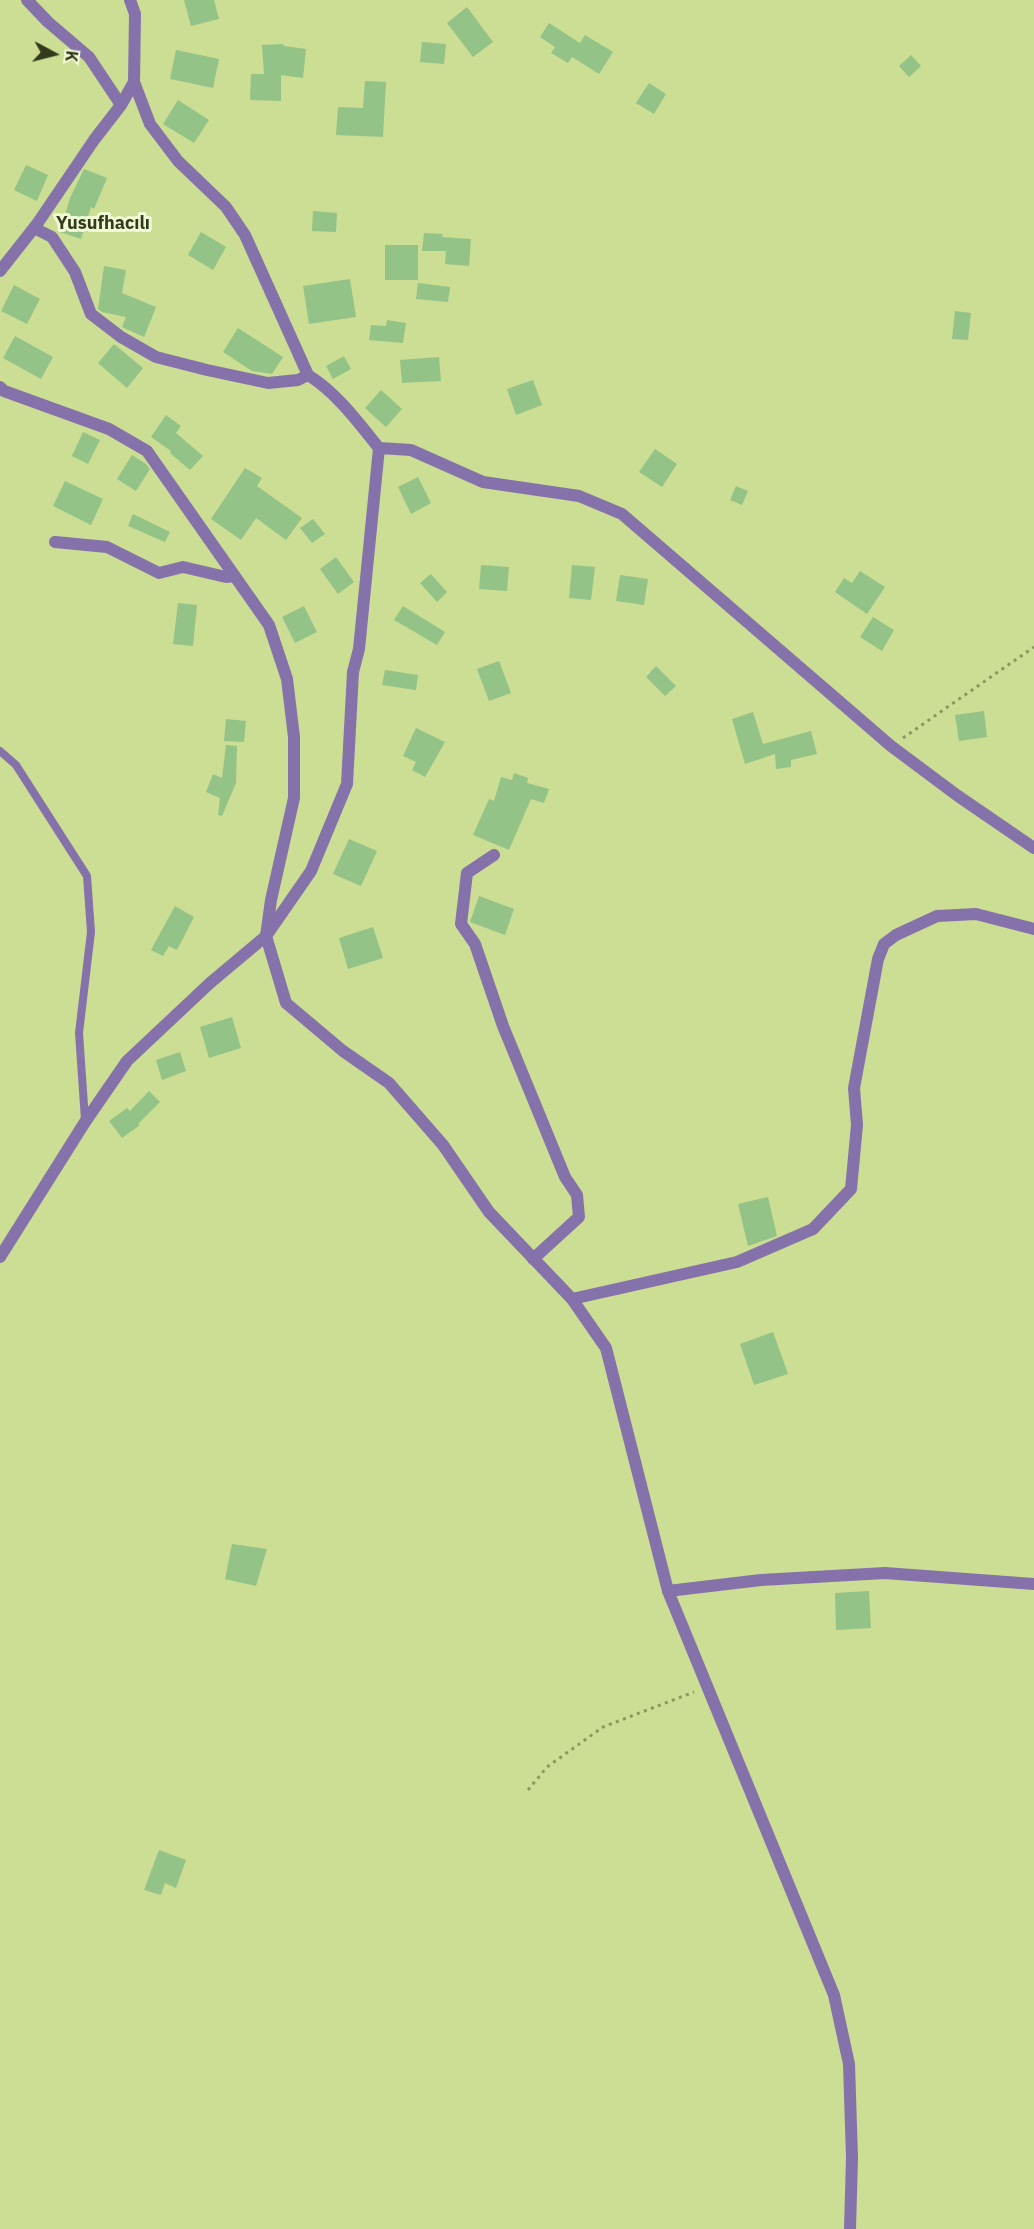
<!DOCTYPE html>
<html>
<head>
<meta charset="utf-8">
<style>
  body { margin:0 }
  #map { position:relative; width:1034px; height:2229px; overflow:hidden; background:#ccdd94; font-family:"IBM Plex Sans",sans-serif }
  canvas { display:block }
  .north { position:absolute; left:24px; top:24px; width:60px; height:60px; -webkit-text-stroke:4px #f0fad5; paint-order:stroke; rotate:97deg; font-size:16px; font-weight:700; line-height:24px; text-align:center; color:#33391c }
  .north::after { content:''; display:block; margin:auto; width:21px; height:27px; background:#33391c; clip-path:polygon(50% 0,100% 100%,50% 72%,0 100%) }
</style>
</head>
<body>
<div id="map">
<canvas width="1034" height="2229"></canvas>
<div class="north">K</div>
</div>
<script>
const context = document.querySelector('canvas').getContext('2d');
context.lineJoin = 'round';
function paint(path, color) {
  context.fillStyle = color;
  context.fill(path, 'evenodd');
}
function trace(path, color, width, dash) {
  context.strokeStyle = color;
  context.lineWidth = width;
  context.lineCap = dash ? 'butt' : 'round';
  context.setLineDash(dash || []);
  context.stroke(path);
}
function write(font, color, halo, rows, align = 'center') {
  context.font = font + ' "IBM Plex Sans",sans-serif';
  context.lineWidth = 6;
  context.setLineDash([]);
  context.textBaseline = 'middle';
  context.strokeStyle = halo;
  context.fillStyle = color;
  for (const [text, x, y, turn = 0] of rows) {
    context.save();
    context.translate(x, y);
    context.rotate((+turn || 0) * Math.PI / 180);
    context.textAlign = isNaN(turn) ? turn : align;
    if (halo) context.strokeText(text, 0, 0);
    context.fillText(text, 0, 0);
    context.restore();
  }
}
paint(new Path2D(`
  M184,0h30l5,19 -28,7z
  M467,7l26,35 -20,15 -26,-34z
  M549,23l31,20 5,-8 28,17 -14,22 -27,-17 -4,6 -17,-10 4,-6 -15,-10z
  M422,42l24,2 -2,20 -24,-2z
  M283,44l1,2 22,3 -3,29 -22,-3v26l-31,-1 1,-26h13l-2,-29z
  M176,50l43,9 -6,29 -43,-9z
  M911,55l10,11 -12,11 -10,-11z
  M365,81l21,1 -3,55 -47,-2 2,-28 25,1z
  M649,83l17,11 -12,20 -18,-11z
  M178,100l31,20 -15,23 -31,-19z
  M26,165l22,10 -11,26 -23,-11z
  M84,169l23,9 -13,31 -3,-2 -10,32 -21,-7 10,-34z
  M313,211l24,2 -1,19 -24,-1z
  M201,232l25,15 -13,23 -25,-15z
  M424,233l19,1 -1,3 29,2 -2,27 -24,-2 1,-13h-24z
  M385,245h33v35h-33z
  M104,266l22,4 -4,23 34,14 -12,30 -22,-10 4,-10 -24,-5 -4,-3z
  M350,279l6,38 -47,7 -6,-38z
  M418,283l32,4 -2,15 -32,-3z
  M14,285l26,14 -13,25 -26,-13z
  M955,311l16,2 -3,27 -16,-1z
  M387,320l19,3 -3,20 -34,-3 2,-15 15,1z
  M238,328l45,29 -11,17 -20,-3 -29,-19z
  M15,336l38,21 -12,22 -38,-21z
  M114,344l29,24 -16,20 -29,-25z
  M344,356l7,13 -18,10 -7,-13z
  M439,357l2,24 -39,2 -2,-23z
  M533,380l9,25 -26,10 -9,-26z
  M381,390l21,19 -16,18 -21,-19z
  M166,415l15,11 -5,7 27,23 -13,14 -20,-17 1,-2 -20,-14z
  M83,432l17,8 -12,24 -16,-8z
  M655,449l22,15 -15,23 -23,-15z
  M132,455l14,9 4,5 -14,22 -19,-12z
  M245,468l17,10 -5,8 45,32 -16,22 -30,-22 -15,22 -30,-21z
  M418,477l13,26 -20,11 -13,-27z
  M65,481l38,18 -12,26 -38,-19z
  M736,486l12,5 -6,14 -12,-5z
  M133,514l37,18 -5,10 -37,-16z
  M313,519l12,15 -13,9 -12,-15z
  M336,557l18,25 -16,12 -18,-25z
  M481,565l28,2 -2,24 -28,-2z
  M572,565l23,2 -4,33 -22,-2z
  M860,571l25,16 -18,27 -32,-22 9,-14 8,5z
  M431,574l16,18 -10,10 -17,-19z
  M620,575l28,4 -4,26 -28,-4z
  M178,603l19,2 -4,41 -20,-2z
  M304,606l13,26 -22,11 -13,-26z
  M403,606l42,26 -8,13 -43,-25z
  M873,617l21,13 -12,21 -22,-14z
  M499,661l12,32 -22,8 -12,-32z
  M656,666l20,20 -11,10 -19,-19z
  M385,670l33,5 -2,15 -34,-5z
  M984,711l3,26 -28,4 -4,-26z
  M753,712l10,32 48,-13 6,23 -26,6v7l-15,2 -1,-15 -30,10 -13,-45z
  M226,719l20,2 -2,21 -20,-1z
  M416,728l29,14 -20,35 -13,-7 4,-8 -13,-6z
  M226,745l11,1 -1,37 -14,33 -4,-1 2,-17 -14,-6 7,-18 9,4z
  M514,773l14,5 -1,5 22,6 -5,14 -13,-4 -22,51 -36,-15 16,-36 5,2 7,-24 11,3z
  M349,839l28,12 -16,35 -28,-12z
  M479,896l35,13 -9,26 -35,-13z
  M175,906l19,11 -17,33 -8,-4 -6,10 -12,-6z
  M373,927l10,31 -35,11 -9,-31z
  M232,1017l9,31 -32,10 -9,-31z
  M180,1052l6,19 -24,9 -6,-20z
  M149,1091l11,11 -22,22 2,1 -18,13 -13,-17 18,-13 3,3z
  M768,1197l9,39 -29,10 -10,-42z
  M773,1332l15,42 -34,11 -14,-41z
  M232,1544l35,5 -11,37 -31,-7z
  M869,1591l2,37 -35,2 -1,-37z
  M159,1850l27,10 -10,28 -11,-5 -4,12 -17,-5z`), '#93c387');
trace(new Path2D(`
  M903,738l131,-91
  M528,1790l19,-23 56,-40 91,-35`), '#8a9761', 3, [3, 4.5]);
trace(new Path2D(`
  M0,751l16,14 71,111 4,56 -12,101 6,87`), '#8572aa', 8);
trace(new Path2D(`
  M27,0l21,22 41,35 32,48
  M34,228l18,9 23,35 16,42 30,23 35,20 51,13 61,13 30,-3 10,-5
  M379,448l32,2 72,32 96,14 43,18 269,232 67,50 76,52
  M55,542l52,5 52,26 24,-6 43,10 8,-1
  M494,855l-27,18 -6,51 14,20 28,82 62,151 12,18 2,22 -46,42
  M0,1257l85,-135 42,-61 83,-78 56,-47 45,-65 36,-87 6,-112 6,-23 20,-201c-21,-26 -42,-55 -71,-73l-63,-140 -19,-28 -48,-46 -28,-37 -16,-42
  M572,1299l165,-37 76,-33 38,-40 6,-64 -3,-37 24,-129 6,-15 12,-9 41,-19 39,-2 58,15
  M668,1591l93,-11 124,-7 149,11`), '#8572aa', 12);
trace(new Path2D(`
  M0,271l37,-47 57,-84 27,-35 13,-23 1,-68 -5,-14
  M0,387l4,4 105,38 38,22 122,174 18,54 7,58v61l-23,102 -5,36 20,67 57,48 46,32 54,62 46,67 83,87 34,49 62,243 166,404 15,69 3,94 -2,71`), '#8572aa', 12);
write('bold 18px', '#33391c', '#f0fad5', [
  ["Yusufhacılı",103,224]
]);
</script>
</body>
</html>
